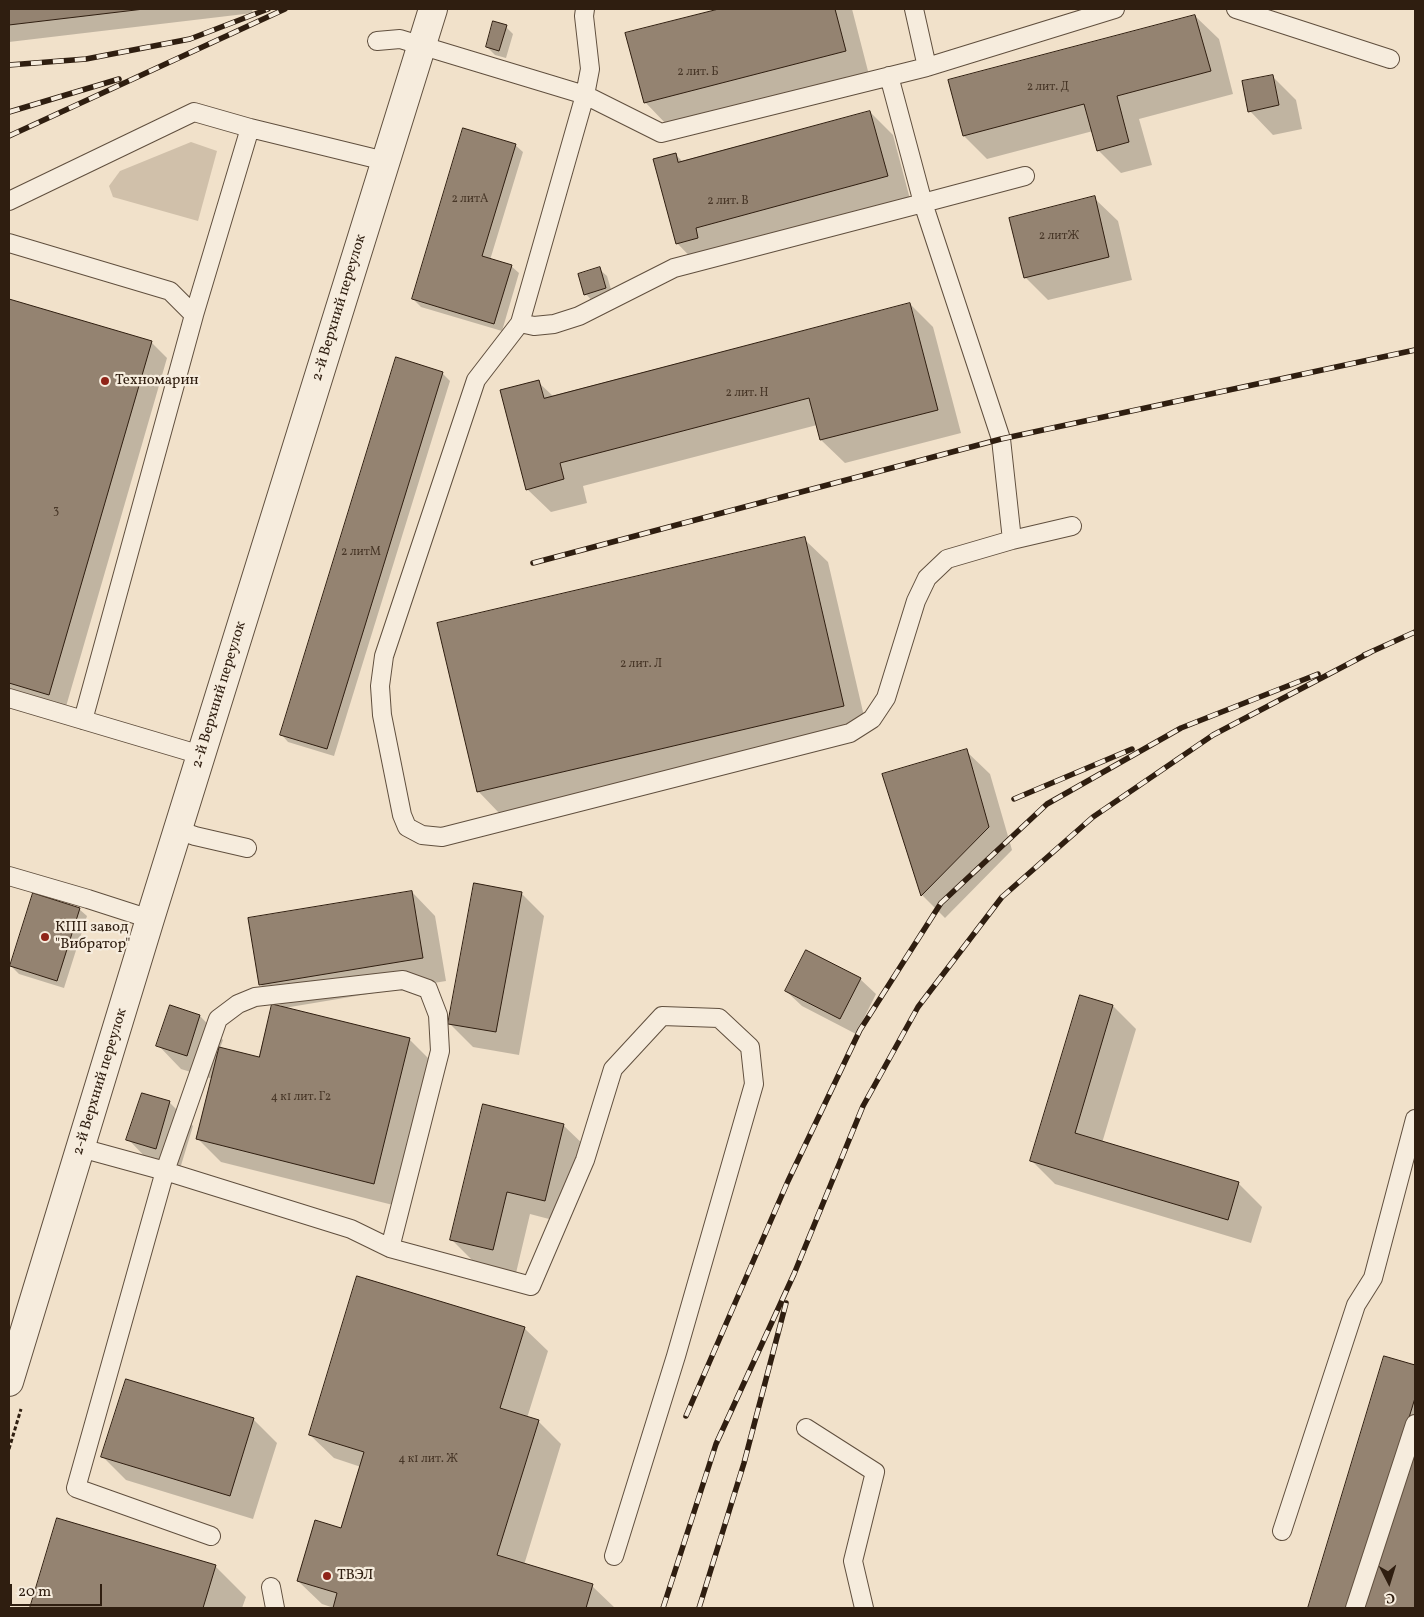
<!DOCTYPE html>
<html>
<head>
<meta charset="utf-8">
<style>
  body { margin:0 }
  #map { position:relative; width:1424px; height:1617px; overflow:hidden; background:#f1e1ca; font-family:Vollkorn,serif }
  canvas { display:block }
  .frame { position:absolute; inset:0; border:10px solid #2f1e10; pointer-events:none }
  .north { position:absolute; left:1364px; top:1557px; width:50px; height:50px; -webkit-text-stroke:4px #f6ecdd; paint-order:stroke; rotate:175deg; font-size:14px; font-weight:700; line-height:20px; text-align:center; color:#2f1e10 }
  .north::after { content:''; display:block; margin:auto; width:18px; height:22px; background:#2f1e10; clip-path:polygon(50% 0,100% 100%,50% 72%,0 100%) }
  .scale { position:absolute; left:10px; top:1584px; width:92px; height:22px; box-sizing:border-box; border:2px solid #2f1e10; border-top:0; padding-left:6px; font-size:15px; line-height:18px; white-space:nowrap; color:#2f1e10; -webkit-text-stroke:4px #f6ecdd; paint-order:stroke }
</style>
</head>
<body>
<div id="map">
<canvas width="1424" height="1617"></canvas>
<div class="frame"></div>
<div class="north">С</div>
<div class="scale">20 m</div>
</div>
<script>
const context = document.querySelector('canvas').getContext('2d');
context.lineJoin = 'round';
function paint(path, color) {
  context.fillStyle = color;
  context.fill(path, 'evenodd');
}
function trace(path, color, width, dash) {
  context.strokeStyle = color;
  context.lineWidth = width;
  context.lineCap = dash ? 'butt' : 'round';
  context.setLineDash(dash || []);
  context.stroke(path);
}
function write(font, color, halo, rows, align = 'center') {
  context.font = font + ' Vollkorn,serif';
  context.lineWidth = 4.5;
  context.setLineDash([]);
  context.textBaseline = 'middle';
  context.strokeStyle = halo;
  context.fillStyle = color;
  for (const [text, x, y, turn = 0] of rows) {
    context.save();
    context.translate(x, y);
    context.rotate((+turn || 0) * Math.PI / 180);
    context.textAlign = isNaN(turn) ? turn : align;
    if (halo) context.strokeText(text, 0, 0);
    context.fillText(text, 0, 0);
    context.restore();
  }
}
paint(new Path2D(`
  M191,142l26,9 -19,70 -85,-24 -4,-11 11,-15z`), '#d0c0aa');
paint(new Path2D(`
  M9,9h243l1,4 -244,29z
  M724,9h128l17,66 -201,51 -23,-24 -18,-68z
  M1195,16l24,23 14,55 -94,25 13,46 -31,8 -23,-23 -5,-19 -106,28 -23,-23z
  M506,27l7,7 -7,24 -11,-3 -8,-8z
  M1272,76l24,24 6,29 -29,6 -23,-24z
  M870,112l23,23 17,64 -210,68 -23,-24 -2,-89 8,8z
  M515,145l8,7 -33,108 21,6 8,7 -17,58 -81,-24 -8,-8z
  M1094,198l24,23 14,59 -84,20 -23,-23z
  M599,269l8,7 6,20 -20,6 -7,-8z
  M9,301l142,41 16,16 -102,352 -56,-16z
  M910,304l23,23 28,106 -116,30 -24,-23 -4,-15 -234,61 4,17 -36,9 -24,-23 11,-107 16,15z
  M442,373l8,8 -116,375 -46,-14 -7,-8z
  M804,539l24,23 39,167 -366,86 -23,-24z
  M966,751l24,23 22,76 -67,68 -23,-23 -38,-121z
  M412,892l23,24 11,65 -162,27 126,32 23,23 -36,143 -176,-44 -23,-23 15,-60 -32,-10 -23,-24 12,-39 30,10 23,24 -3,8 40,10 23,-50 -23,-24z
  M521,893l23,23 -25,139 -46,-8 -24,-24z
  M79,909l8,7 -23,72 -45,-14 -8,-8z
  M860,979l16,15 -20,40 -54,-28 -16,-15z
  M1081,996l32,10 23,23 -34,114 136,40 24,24 -11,36 -196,-59 -23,-23z
  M142,1094l28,9 23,23 -14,46 -28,-9 -23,-24z
  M563,1125l24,23 -19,76 -38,-10 -14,59 -41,-10 -24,-24z
  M524,1328l24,23 -21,67 11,3 23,23 -37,121 68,21 23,22h-281l-12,-4 -24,-23 44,-51 19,-63 -27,-9 -24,-23z
  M1385,1357l30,9v242h-105z
  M253,1419l24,24 -24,76 -127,-39 -23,-23z
  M58,1520l157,46 31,31 -4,11h-211z`), '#0003');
const building = new Path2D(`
  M9,9h135l-135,16z
  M719,9h116l11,42 -202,52 -19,-70z
  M1195,15l16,56 -94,25 12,46 -32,9 -13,-47 -121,32 -15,-56z
  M493,21l14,4 -8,26 -13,-4z
  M1273,75l6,30 -31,7 -6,-31z
  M870,111l18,65 -192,52 2,10 -22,6 -23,-85 23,-6 2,9z
  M463,128l53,16 -34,112 30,9 -18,59 -82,-25z
  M1095,196l14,61 -85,21 -15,-60z
  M600,267l6,21 -22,7 -6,-21z
  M9,299l143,42 -103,354 -40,-12z
  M910,303l28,107 -118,30 -11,-42 -249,65 4,16 -38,11 -26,-100 39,-10 5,18z
  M396,357l47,15 -116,377 -47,-14z
  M805,537l39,169 -367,86 -40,-169z
  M967,749l22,78 -68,69 -39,-122z
  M474,883l48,9 -26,140 -48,-8z
  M412,891l11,67 -164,27 -11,-67z
  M33,893l47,15 -23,73 -47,-15z
  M806,950l55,28 -21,41 -55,-28z
  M1080,995l33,10 -38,128 164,49 -11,38 -198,-59z
  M272,1004l138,34 -36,146 -178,-45 23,-92 40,10z
  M170,1005l30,10 -13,41 -31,-10z
  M142,1093l28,8 -14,48 -30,-9z
  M483,1104l81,20 -19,77 -38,-9 -14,58 -43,-10z
  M357,1276l168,51 -25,81 39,12 -42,135 96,29 -7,24h-253l4,-15 -40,-12 18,-61 26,8 23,-76 -55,-17z
  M1384,1356l31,9v33l-64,210h-43z
  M126,1379l128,39 -24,78 -129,-39z
  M1415,1440v168h-55z
  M57,1518l159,47 -13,43h-173z`);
paint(building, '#948371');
trace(building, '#2f1e10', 1);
const lane = new Path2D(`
  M585,9l-1,7 6,53 -5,26 -65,228 14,3 20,-2 25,-8 95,-48 249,-65 78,236 11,101
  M1236,9l154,50
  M377,41l23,-2 185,56 76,38 266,-66 -13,-58
  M927,67l188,-58
  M889,76l34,127 102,-27
  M9,201l185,-89 56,16
  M9,243l161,48 24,24 -111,405
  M194,315l56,-187 135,33
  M520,323l-44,57 -92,276 -4,30 2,29 20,100 5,12 15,8 20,2 408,-104 22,-14 14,-21 30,-97 11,-23 20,-19 65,-19 60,-14
  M9,698l192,57
  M178,830l17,6 52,12
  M9,876l79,23 62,20
  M81,1148l84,23 186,58 39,19 141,38 54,-126 28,-91 49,-53 57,2 31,29 4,37 -78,272 -62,200
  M806,1428l69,44 -22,89 11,47
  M1282,1531l74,-226 17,-27 42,-159
  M211,1536l-135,-48 89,-317 53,-152 20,-15 17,-7 148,-17 25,9 10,26 2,36 -50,197
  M271,1587l4,21
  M1355,1608l60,-184`);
const street = new Path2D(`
  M9,1382l141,-463 283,-910`);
trace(lane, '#604f3e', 20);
trace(street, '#604f3e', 30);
trace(new Path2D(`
  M9,1449l12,-40`), '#2f1e10', 3, [4, 2.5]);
trace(lane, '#f6ecdd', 18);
trace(street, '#f6ecdd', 28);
const rail = new Path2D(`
  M9,65l77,-6 104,-20 78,-30
  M9,112l110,-33
  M9,136l276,-127
  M533,563l468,-124 414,-89
  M1364,655l51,-23
  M1014,799l118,-50
  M686,1416l102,-235 72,-151 81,-127 106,-99 134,-76 137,-54
  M663,1608l53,-164 78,-170 69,-168 55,-99 84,-110 91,-80 120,-82 158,-83
  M699,1608l45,-145 42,-160`);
trace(rail, '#2f1e10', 5.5);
trace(rail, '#f6ecdd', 4, [11]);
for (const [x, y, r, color] of [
  [105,381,5,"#8f2418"],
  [45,937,5,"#8f2418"],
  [327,1576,5,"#8f2418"]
]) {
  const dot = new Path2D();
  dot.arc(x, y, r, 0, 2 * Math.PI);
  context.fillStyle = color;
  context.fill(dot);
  trace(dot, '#f6ecdd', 2);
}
write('12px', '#483728', null, [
  ["2 лит. Б",698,73],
  ["2 лит. Д",1048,88],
  ["2 литА",470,200],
  ["2 лит. В",728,202],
  ["2 литЖ",1059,237],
  ["2 лит. Н",747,394],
  ["3",56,512],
  ["2 литМ",361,553],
  ["2 лит. Л",641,665],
  ["4 к1 лит. Г2",301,1098],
  ["4 к1 лит. Ж",428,1460]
]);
write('15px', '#2f1e10', '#f6ecdd', [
  ["2-й Верхний переулок",340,308,-73],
  ["2-й Верхний переулок",220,695,-73],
  ["2-й Верхний переулок",101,1082,-73]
]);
write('15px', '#2f1e10', '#f6ecdd', [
  ["Техномарин",115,381],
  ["КПП завод",55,928],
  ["\"Вибратор\"",55,945],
  ["ТВЭЛ",337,1576]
], 'left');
</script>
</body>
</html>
